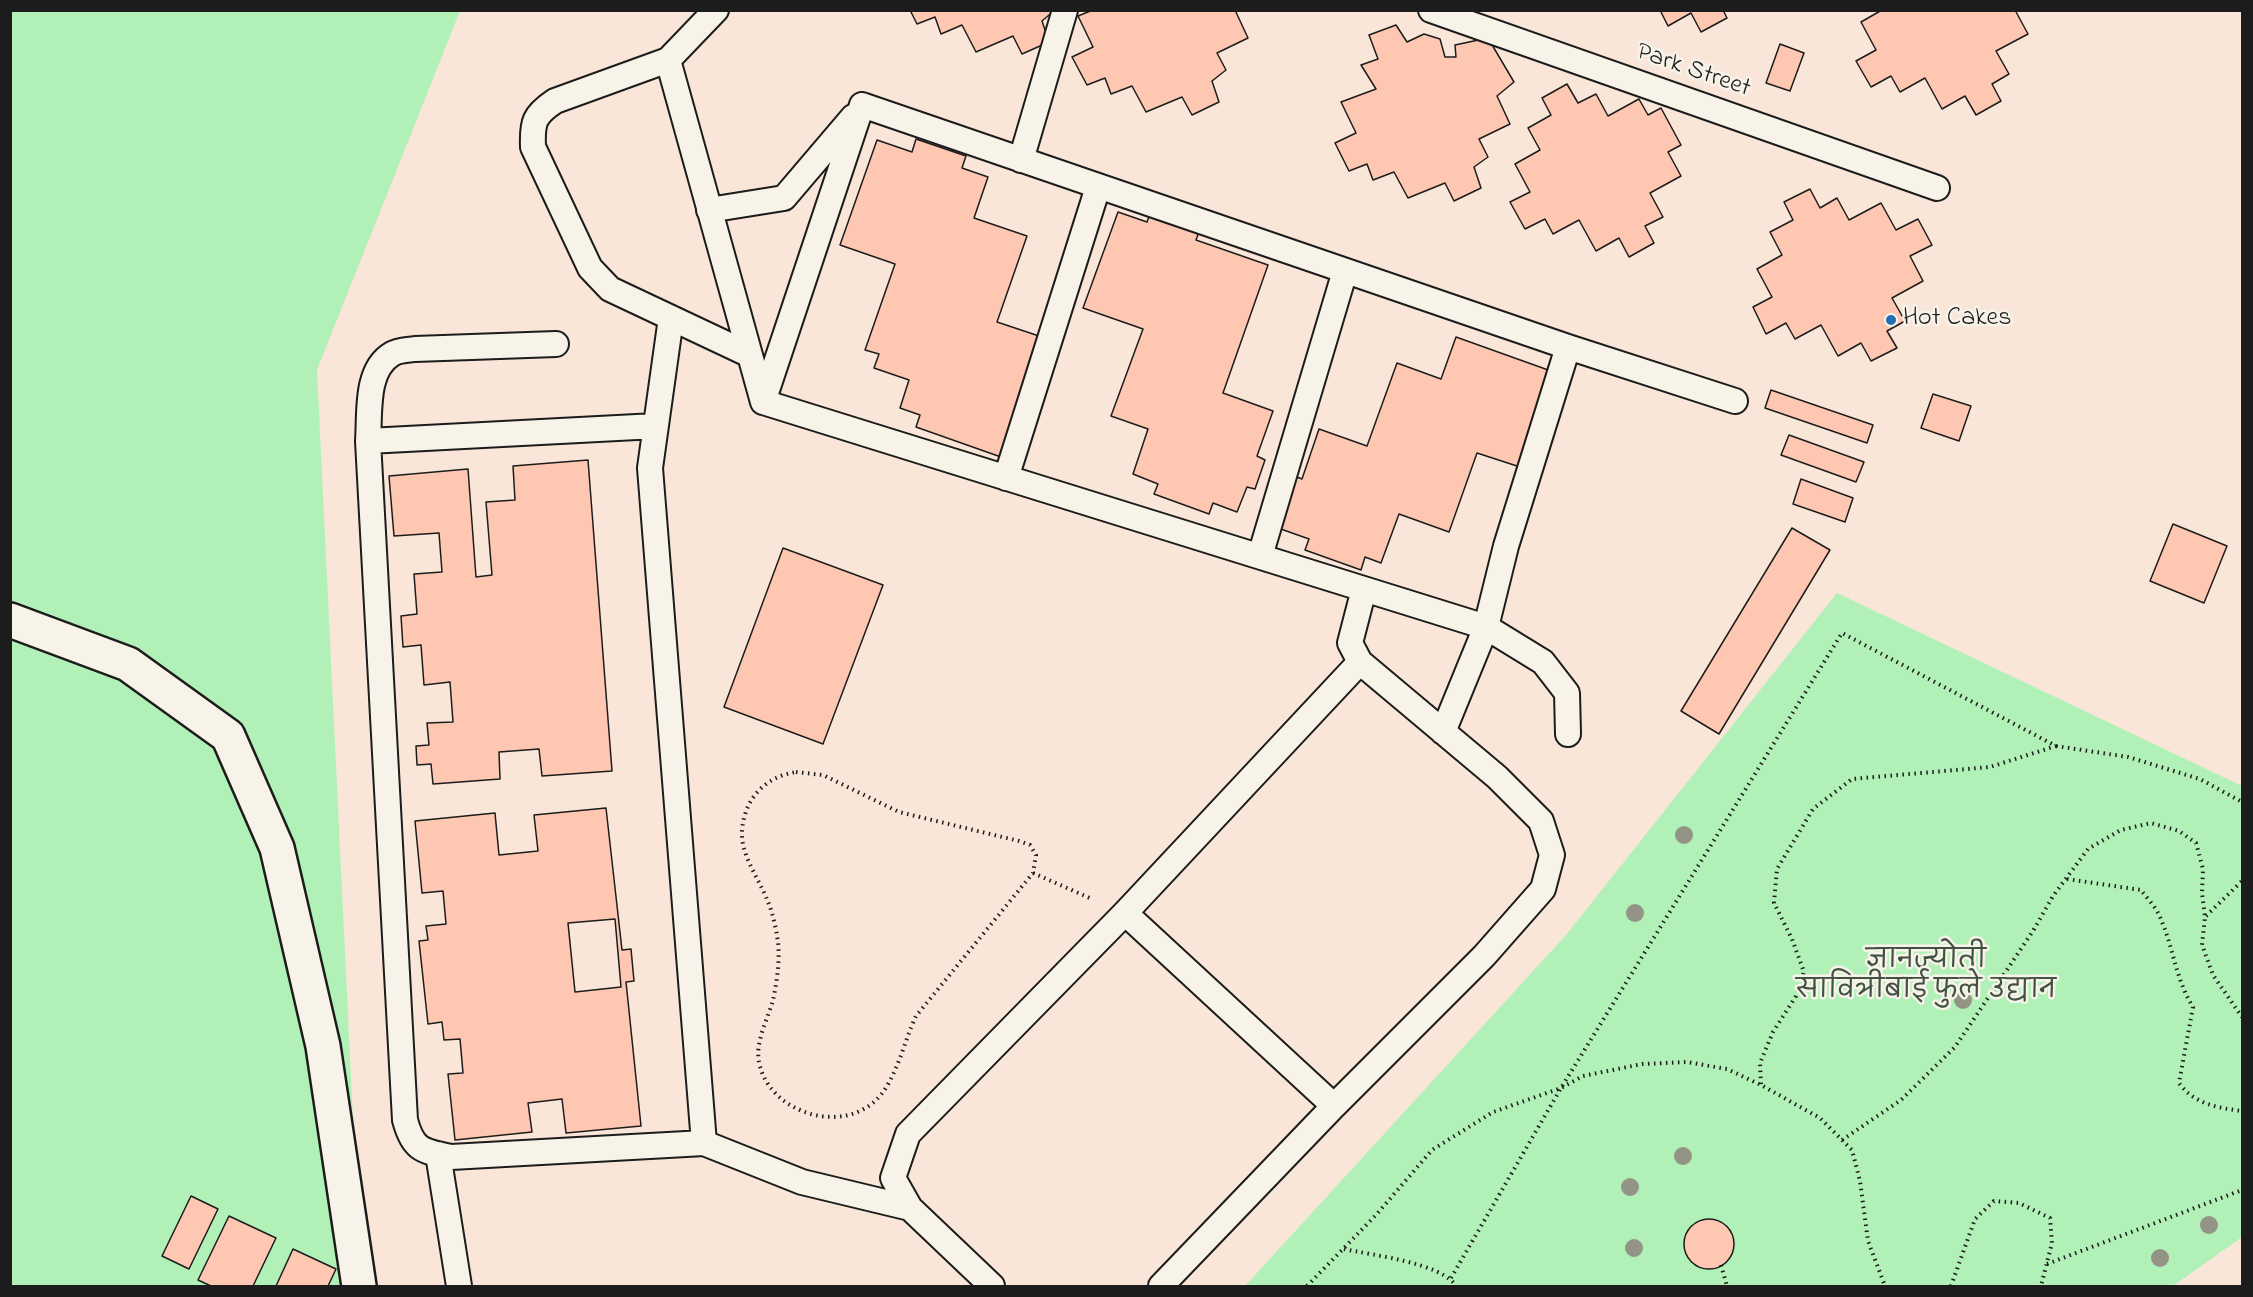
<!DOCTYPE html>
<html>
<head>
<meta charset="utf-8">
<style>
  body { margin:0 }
  #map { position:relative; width:2253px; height:1297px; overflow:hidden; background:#f9e6d8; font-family:"Indie Flower",sans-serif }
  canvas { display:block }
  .frame { position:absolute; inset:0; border:12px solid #1c1c1c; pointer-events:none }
</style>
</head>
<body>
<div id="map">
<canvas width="2253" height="1297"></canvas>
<div class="frame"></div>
</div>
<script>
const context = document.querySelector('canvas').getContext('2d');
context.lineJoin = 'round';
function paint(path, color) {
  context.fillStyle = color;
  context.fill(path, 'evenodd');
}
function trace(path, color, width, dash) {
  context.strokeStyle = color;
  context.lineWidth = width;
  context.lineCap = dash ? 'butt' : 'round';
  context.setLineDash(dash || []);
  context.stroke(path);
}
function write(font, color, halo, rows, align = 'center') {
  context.font = font + ' "Indie Flower","Playpen Sans Deva",sans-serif';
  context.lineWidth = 5;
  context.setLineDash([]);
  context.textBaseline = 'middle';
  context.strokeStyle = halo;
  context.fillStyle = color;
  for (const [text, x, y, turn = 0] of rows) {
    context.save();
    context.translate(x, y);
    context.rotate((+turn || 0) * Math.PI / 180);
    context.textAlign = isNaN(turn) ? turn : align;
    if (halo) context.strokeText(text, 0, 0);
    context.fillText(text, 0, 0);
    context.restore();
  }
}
paint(new Path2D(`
  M10,11h450l-143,359 44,916h-350z
  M1837,593l405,193v451l-69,49h-928l321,-351z`), '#b1f1b8');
const building = new Path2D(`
  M910,10h145l-13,11 7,21 -27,12 -9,-18 -37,16 -14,-27 -21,9 -6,-17 -18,7z
  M1093,10h142l13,28 -31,15 9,17 -14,11 7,21 -27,13 -10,-18 -36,15 -14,-26 -21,8 -6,-16 -18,7 -15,-28 21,-10 -15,-31z
  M1660,10h63l4,8 -26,14 -10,-19 -23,13z
  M1882,10h133l13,24 -32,17 13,23 -17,10 9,17 -25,14 -11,-19 -23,13 -17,-31 -25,14 -9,-16 -20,11 -15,-26 20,-11 -15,-28z
  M1396,25l11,17 17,-8 16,5 5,18h11l-1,-12 33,-7 26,44 -17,14 13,28 -31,15 9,18 -14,10 7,21 -27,13 -9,-18 -37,15 -14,-26 -21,8 -6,-16 -18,7 -14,-28 21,-10 -15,-31 35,-13 -15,-24 17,-6 -9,-24z
  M1780,44l24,9 -14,38 -24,-8z
  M1567,84l11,19 18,-9 12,22 31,-17 9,16 13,-7 20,37 -13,7 13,24 -31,17 13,24 -18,9 9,17 -25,14 -10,-19 -23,13 -17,-31 -26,14 -8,-15 -20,10 -15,-27 20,-10 -15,-28 25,-14 -12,-22 23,-13 -9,-17z
  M916,139l50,17 -4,12 26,9 -14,41 53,18 -30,86 45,15 -41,120 -85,-30 4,-12 -20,-7 9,-28 -35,-12 5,-14 -14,-4 30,-86 -55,-19 37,-105 35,12z
  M1810,189l10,19 17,-10 12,22 32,-17 15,27 22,-11 14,26 -22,11 13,25 -31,17 13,23 -18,10 10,17 -26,13 -10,-18 -23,13 -17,-31 -26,14 -9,-16 -20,11 -13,-27 19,-10 -15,-28 25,-14 -12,-23 23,-12 -9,-18z
  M1151,211l49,18 -4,11 72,25 -45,128 50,18 -16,45 8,4 -10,29 -8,-2 -10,25 -24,-9 -4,11 -55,-20 4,-10 -25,-10 15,-45 -37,-13 32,-87 -60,-21 35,-96 29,10z
  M1456,337l95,34 -31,96 -43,-14 -28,79 -50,-18 -18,49 -16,-6 -4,13 -56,-20 4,-11 -31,-11 19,-51 5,2 17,-50 48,17 30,-83 44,16z
  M1771,390l102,35 -6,18 -102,-35z
  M1933,394l38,12 -12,35 -38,-13z
  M1789,435l75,27 -8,20 -75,-27z
  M588,460l24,311 -70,5 -3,-27 -40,3 1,27 -67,5 -2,-20 -14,1 -1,-19 13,-1 -2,-22 26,-1 -3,-40 -26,3 -3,-40 -18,2 -2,-31 16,-2 -3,-40 28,-2 -3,-39 -45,3 -5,-60 79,-7 8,108 16,-2 -6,-73 29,-2 -2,-34z
  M1801,479l52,19 -8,24 -52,-18z
  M2173,524l54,22 -23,57 -54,-22z
  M1792,528l38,22 -111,184 -38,-23z
  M783,548l100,37 -60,159 -99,-37z
  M606,808l16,142 9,-1 3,32 -8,1 15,144 -75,7 -4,-34 -34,4 4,29 -77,8 -7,-66 15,-1 -3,-34 -16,1 -2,-18 -14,2 -9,-83 9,-1 -2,-14 20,-2 -3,-33 -21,2 -7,-72 80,-8 4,42 39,-4 -4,-36zM615,919l6,68 -46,5 -7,-69z
  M191,1196l27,13 -29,60 -27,-13z
  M229,1216l47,22 -23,48h-42l-13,-6z
  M1684 1244a25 25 0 1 1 50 0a25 25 0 1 1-50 0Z
  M293,1249l43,20 -8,17h-52z`);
paint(building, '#fec7b2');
trace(building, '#1c1c1c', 1.5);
const lane = new Path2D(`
  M716,10l-48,50 -113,41c-21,14 -23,21 -22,46l57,121 20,21 140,66
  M1431,10l506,178
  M668,60l95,342
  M862,105l706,242 167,54
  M1021,160l44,-150
  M709,210l75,-12 69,-81
  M671,318l-21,150 54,675
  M556,344l-141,5c-6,1 -17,1 -23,5 -27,16 -22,59 -24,87l37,679c8,30 17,31 46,37l253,-14 98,39 108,26
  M763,402l723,225 57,35 24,31 1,41
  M763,402l99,-297
  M368,441l288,-15
  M1006,478l92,-291
  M1260,556l85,-285
  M1443,732l43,-105 20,-81 62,-199
  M1125,913l209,193 150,-150 59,-67 9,-34 -11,-34 -44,-44 -137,-115 -10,-19 14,-54
  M438,1154l21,132
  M992,1286l-82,-78 -17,-30 15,-44 217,-221 235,-251
  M1161,1286l173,-180`);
const street = new Path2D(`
  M10,620l118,44 100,72 49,112 46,198 36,240`);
trace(lane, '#1c1c1c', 28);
trace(street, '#1c1c1c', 38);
trace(new Path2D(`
  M2056,746l72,11 72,22 42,23
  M796,772l27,3 76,37 120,29 11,4 6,10 -3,18 -117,143c-12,25 -20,66 -41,85 -37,34 -107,10 -116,-39 -4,-21 9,-43 14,-62 4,-19 7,-39 5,-58 -2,-13 -5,-29 -10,-40 -8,-22 -28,-47 -26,-72 3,-32 23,-53 54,-58z
  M1033,873l59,26
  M2067,879l74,11c5,7 13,15 17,23 15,30 17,66 35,94l-14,76c15,21 39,25 63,28
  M2206,916l36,-35
  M1842,1140l59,-40 54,-53 78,-116 20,-35 35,-47 33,-19 30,-7 28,8 17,12 7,26 -1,24 3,24 -3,28 11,30 29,42
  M1344,1249c27,6 98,14 112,37
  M2047,1264l195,-74
  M1721,1265l6,21
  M1451,1278l110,-190 281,-455 214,113 -66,21 -138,12 -39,30 -36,60 -3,34 18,36 12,33 -8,24 -23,36 -13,31 1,22
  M1307,1286l69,-71 56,-65 61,-38 68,-24 22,-12 59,-12 45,-2 40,7 34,16 59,33 32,32 8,31 8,60 17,45
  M1951,1286l24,-67 19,-18 25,2 31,15 2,25 -11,43`), '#1c1c1c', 4, [1.5, 4.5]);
trace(lane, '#f7f3e8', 24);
trace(street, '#f7f3e8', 33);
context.fillStyle = '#949486';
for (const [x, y] of [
  [1684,835],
  [1635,913],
  [1963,1000],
  [1683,1156],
  [1630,1187],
  [2209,1225],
  [1634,1248],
  [2160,1258]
]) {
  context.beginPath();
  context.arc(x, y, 9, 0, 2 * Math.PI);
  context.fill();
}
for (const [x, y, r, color] of [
  [1891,320,6,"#1f6fb2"]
]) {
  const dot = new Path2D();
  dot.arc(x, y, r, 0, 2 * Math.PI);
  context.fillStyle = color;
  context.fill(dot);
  trace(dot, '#f7f3e8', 2);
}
write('26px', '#1c1c1c', '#f7f3e8', [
  ["Park Street",1693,72,19]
]);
write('26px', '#1c1c1c', '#f7f3e8', [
  ["Hot Cakes",1903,320]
], 'left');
write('26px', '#415143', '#f7f3e8', [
  ["ज्ञानज्योती",1926,963],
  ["सावित्रीबाई फुले उद्यान",1926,993]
]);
</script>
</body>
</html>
